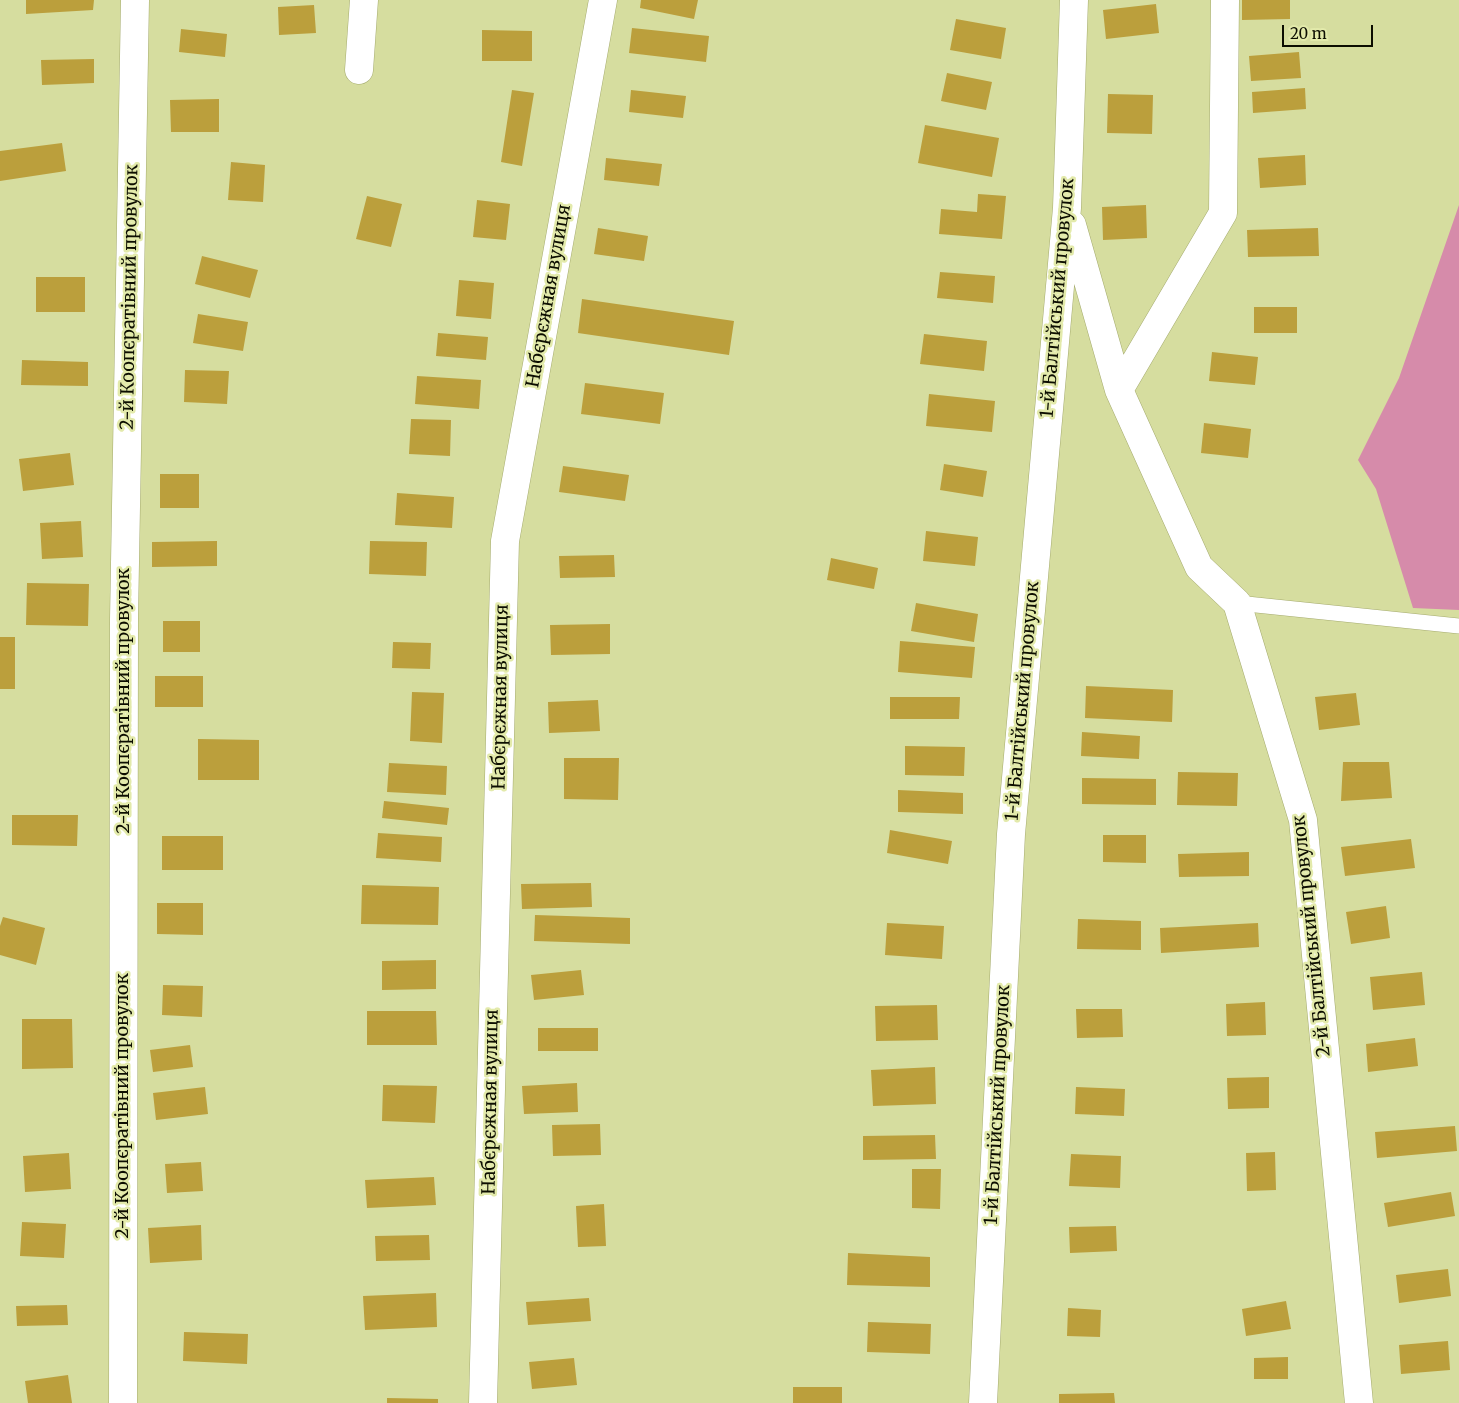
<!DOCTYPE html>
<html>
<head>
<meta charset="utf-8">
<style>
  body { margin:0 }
  #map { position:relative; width:1459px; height:1403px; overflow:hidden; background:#d6dd9f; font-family:Merriweather,serif }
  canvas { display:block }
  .scale { position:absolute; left:1282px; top:25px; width:91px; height:22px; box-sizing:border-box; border:2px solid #0c0d00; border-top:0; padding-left:6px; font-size:15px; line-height:18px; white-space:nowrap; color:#0c0d00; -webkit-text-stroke:4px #e3eaab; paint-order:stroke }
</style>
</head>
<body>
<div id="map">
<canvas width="1459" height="1403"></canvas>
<div class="scale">20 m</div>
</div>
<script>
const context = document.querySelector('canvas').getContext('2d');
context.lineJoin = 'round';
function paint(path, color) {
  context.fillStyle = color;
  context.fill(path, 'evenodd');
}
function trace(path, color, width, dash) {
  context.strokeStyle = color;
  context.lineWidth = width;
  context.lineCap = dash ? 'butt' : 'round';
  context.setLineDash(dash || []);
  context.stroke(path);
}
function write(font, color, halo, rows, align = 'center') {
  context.font = font + ' Merriweather,serif';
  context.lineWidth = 5;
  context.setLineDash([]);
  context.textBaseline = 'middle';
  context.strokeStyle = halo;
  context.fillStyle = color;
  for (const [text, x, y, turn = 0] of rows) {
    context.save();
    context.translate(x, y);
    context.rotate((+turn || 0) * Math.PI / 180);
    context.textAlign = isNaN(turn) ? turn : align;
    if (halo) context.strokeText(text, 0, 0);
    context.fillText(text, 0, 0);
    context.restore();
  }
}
paint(new Path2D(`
  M1459,205v405l-46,-2 -37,-119 -18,-29 41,-82z`), '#d68baa');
paint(new Path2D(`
  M26,0h68l-1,10 -67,4z
  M641,0h57l-4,19 -54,-11z
  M1242,0h48v19l-48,1z
  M1156,4l3,29 -53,6 -3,-29z
  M314,5l2,28 -37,2 -1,-28z
  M956,19l50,9 -5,31 -51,-9z
  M632,28l77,8 -3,26 -77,-9z
  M181,29l46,5 -2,23 -46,-5z
  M482,30l50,1v30h-50z
  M1299,52l2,26 -50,3 -2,-25z
  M94,59v24l-52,2 -1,-25z
  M947,73l45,9 -6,28 -45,-9z
  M1305,88l1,21 -53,4 -1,-21z
  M512,90l22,3 -12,73 -21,-4z
  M631,90l55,6 -3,22 -54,-6z
  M1108,94l45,1 -1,39 -45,-1z
  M219,99v33h-48l-1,-32z
  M925,125l74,13 -7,39 -74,-14z
  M62,143l4,28 -66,10v-30z
  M1305,155l1,30 -46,3 -2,-30z
  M606,158l56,6 -3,22 -55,-6z
  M231,162l34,3 -2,37 -35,-2z
  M978,194l28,2 -4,43 -63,-5 2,-25 36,3z
  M367,196l35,8 -11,43 -35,-8z
  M477,200l33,4 -4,36 -33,-3z
  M1146,205l1,33 -44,2 -1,-33z
  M598,228l50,8 -4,25 -50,-7z
  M1318,228l1,28 -71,1 -1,-27z
  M202,256l56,14 -8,28 -55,-14z
  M940,272l55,4 -2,27 -56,-5z
  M36,277h49v35h-49z
  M459,280l35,3 -3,36 -35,-3z
  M582,299l152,22 -5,34 -151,-22z
  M1254,307h43v26h-43z
  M198,314l50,8 -5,29 -50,-8z
  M438,333l50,4 -2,23 -50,-4z
  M924,334l63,7 -3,30 -64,-7z
  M1212,352l46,5 -3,28 -46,-4z
  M22,360l66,2v24l-67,-1z
  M185,370l44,1 -2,33 -43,-2z
  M417,376l64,4 -2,29 -64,-5z
  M585,383l79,10 -4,31 -79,-10z
  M929,394l66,7 -3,31 -66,-6z
  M411,419l40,1 -1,36 -41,-2z
  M1204,423l47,6 -3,29 -47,-5z
  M70,453l4,32 -51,6 -4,-32z
  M944,464l43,7 -4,26 -43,-7z
  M563,466l66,9 -4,26 -66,-9z
  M160,474h39v34h-39z
  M397,493l57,4 -2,31 -57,-3z
  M81,521l2,36 -41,2 -2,-36z
  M926,531l52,6 -3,29 -52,-5z
  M217,541v25l-65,1v-25z
  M370,541l57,1 -1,34 -57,-2z
  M614,555l1,22 -55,1 -1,-22z
  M831,558l47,10 -4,21 -47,-9z
  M27,583l62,1 -1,42 -62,-1z
  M916,603l62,11 -4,28 -63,-11z
  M163,621h37v31h-37z
  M610,624v30l-59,1 -1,-30z
  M0,637h15v52h-15z
  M900,641l75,6 -3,31 -74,-6z
  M393,642l38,1 -1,26 -38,-1z
  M155,676h48v31h-48z
  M1086,686l87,4 -1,32 -87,-4z
  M412,692l32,1 -2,50 -32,-2z
  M1356,693l4,32 -41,5 -4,-33z
  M890,697h70l-1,22h-69z
  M598,700l2,31 -51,2 -1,-31z
  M1082,732l58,4 -1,23 -58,-3z
  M198,739l61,1v40h-61z
  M905,746l60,1 -1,29 -59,-1z
  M564,758h55l-1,42 -54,-1z
  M1343,762h46l3,36 -51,3z
  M389,763l58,3 -1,29 -59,-3z
  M1178,772l60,1 -1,33 -60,-1z
  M1082,778l74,1v26l-74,-1z
  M898,790l65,3v21l-65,-2z
  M384,801l65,7 -2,17 -65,-7z
  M12,815h66l-1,31 -65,-1z
  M890,830l62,11 -4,23 -61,-11z
  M378,833l64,4 -1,25 -65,-4z
  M1103,835h43v28l-43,-1z
  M162,836h61v34h-61z
  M1411,839l4,29 -70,8 -4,-29z
  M1249,852v24l-70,1 -1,-23z
  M591,883l1,24 -70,2 -1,-25z
  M362,885l77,2 -1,38 -77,-1z
  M157,903h46v32l-46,-1z
  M1386,906l4,32 -39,6 -5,-32z
  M535,915l95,3v26l-96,-3z
  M3,917l42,11 -9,37 -36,-10v-29z
  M1078,919l63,2v29l-64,-1z
  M887,923l57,3 -2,33 -57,-4z
  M1258,923l1,24 -98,6 -1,-25z
  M436,960v29l-54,1v-29z
  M581,970l3,25 -50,5 -3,-25z
  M1422,972l3,33 -52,5 -3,-33z
  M163,985l40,1 -1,31 -40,-2z
  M1265,1002l1,33 -39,1 -1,-32z
  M937,1005l1,35 -62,1 -1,-35z
  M1076,1009h46l1,28 -46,1z
  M367,1011h69l1,34h-70z
  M22,1019h50l1,49 -51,1z
  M538,1028h60v23h-60z
  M1415,1038l3,28 -50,6 -2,-28z
  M190,1045l3,22 -40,5 -3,-22z
  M935,1067l1,37 -63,2 -2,-36z
  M1269,1077v31l-41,1 -1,-31z
  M577,1083l1,29 -54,2 -2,-28z
  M383,1085l54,1 -2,37 -53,-2z
  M205,1087l3,27 -52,6 -3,-27z
  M1076,1087l49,2 -1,27 -49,-2z
  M600,1124l1,31 -48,1 -1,-31z
  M1455,1126l2,25 -80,7 -2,-26z
  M935,1135l1,24 -73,1v-24z
  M1275,1152l1,38 -29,1 -1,-38z
  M69,1153l2,36 -46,3 -2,-36z
  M1071,1154l50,2 -1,32 -51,-2z
  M201,1162l2,29 -36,2 -2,-29z
  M912,1169h29l-1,40 -28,-1z
  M434,1177l2,28 -69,3 -2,-28z
  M1451,1192l4,24 -67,11 -4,-24z
  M604,1204l2,42 -28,1 -2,-41z
  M22,1222l44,2 -2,34 -44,-2z
  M201,1225l1,35 -52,3 -2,-35z
  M1116,1226l1,25 -47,2 -1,-26z
  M429,1235l1,25 -54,1 -1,-25z
  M848,1253l82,4v30l-83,-2z
  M1448,1269l3,27 -52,7 -3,-28z
  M436,1293l1,34 -72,3 -2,-34z
  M589,1298l2,23 -63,4 -2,-23z
  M1286,1301l5,28 -45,7 -4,-27z
  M67,1305l1,20 -51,1 -1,-20z
  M1068,1308l33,2 -1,27 -33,-1z
  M868,1322l63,2 -1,30 -63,-2z
  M184,1332l64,2 -1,30 -64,-3z
  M1448,1341l2,29 -49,4 -2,-29z
  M1288,1357v22h-34v-21z
  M574,1358l3,27 -45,4 -3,-27z
  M68,1375l4,28h-44l-3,-22z
  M793,1387h49v16h-49z
  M1114,1393l1,10h-56v-9z
  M387,1398l51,1v4h-51z`), '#bb9f3c');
const service = new Path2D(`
  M1237,603l222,23`);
const minor = new Path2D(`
  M359,70l5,-70
  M1072,225l47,165 80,177 38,36 66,217 56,583
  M1119,390l104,-177 2,-213
  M123,1403l1,-784 11,-619
  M483,1403l22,-862 98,-541
  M983,1403l28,-569 56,-626 7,-208`);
trace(service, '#a5ab6e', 16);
trace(minor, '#a5ab6e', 29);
trace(service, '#fff', 15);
trace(minor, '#fff', 28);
write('18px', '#0c0d00', '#e3eaab', [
  ["Набєрєжная вулиця",549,296,-80],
  ["2-й Коопєратівний провулок",130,297,-89],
  ["1-й Балтійський провулок",1058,298,-85],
  ["Набєрєжная вулиця",501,697,-89],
  ["2-й Коопєратівний провулок",124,701,-90],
  ["1-й Балтійський провулок",1023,701,-85],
  ["2-й Балтійський провулок",1312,936,-96],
  ["Набєрєжная вулиця",491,1102,-89],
  ["1-й Балтійський провулок",998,1105,-87],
  ["2-й Коопєратівний провулок",123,1106,-90]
]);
</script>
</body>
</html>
